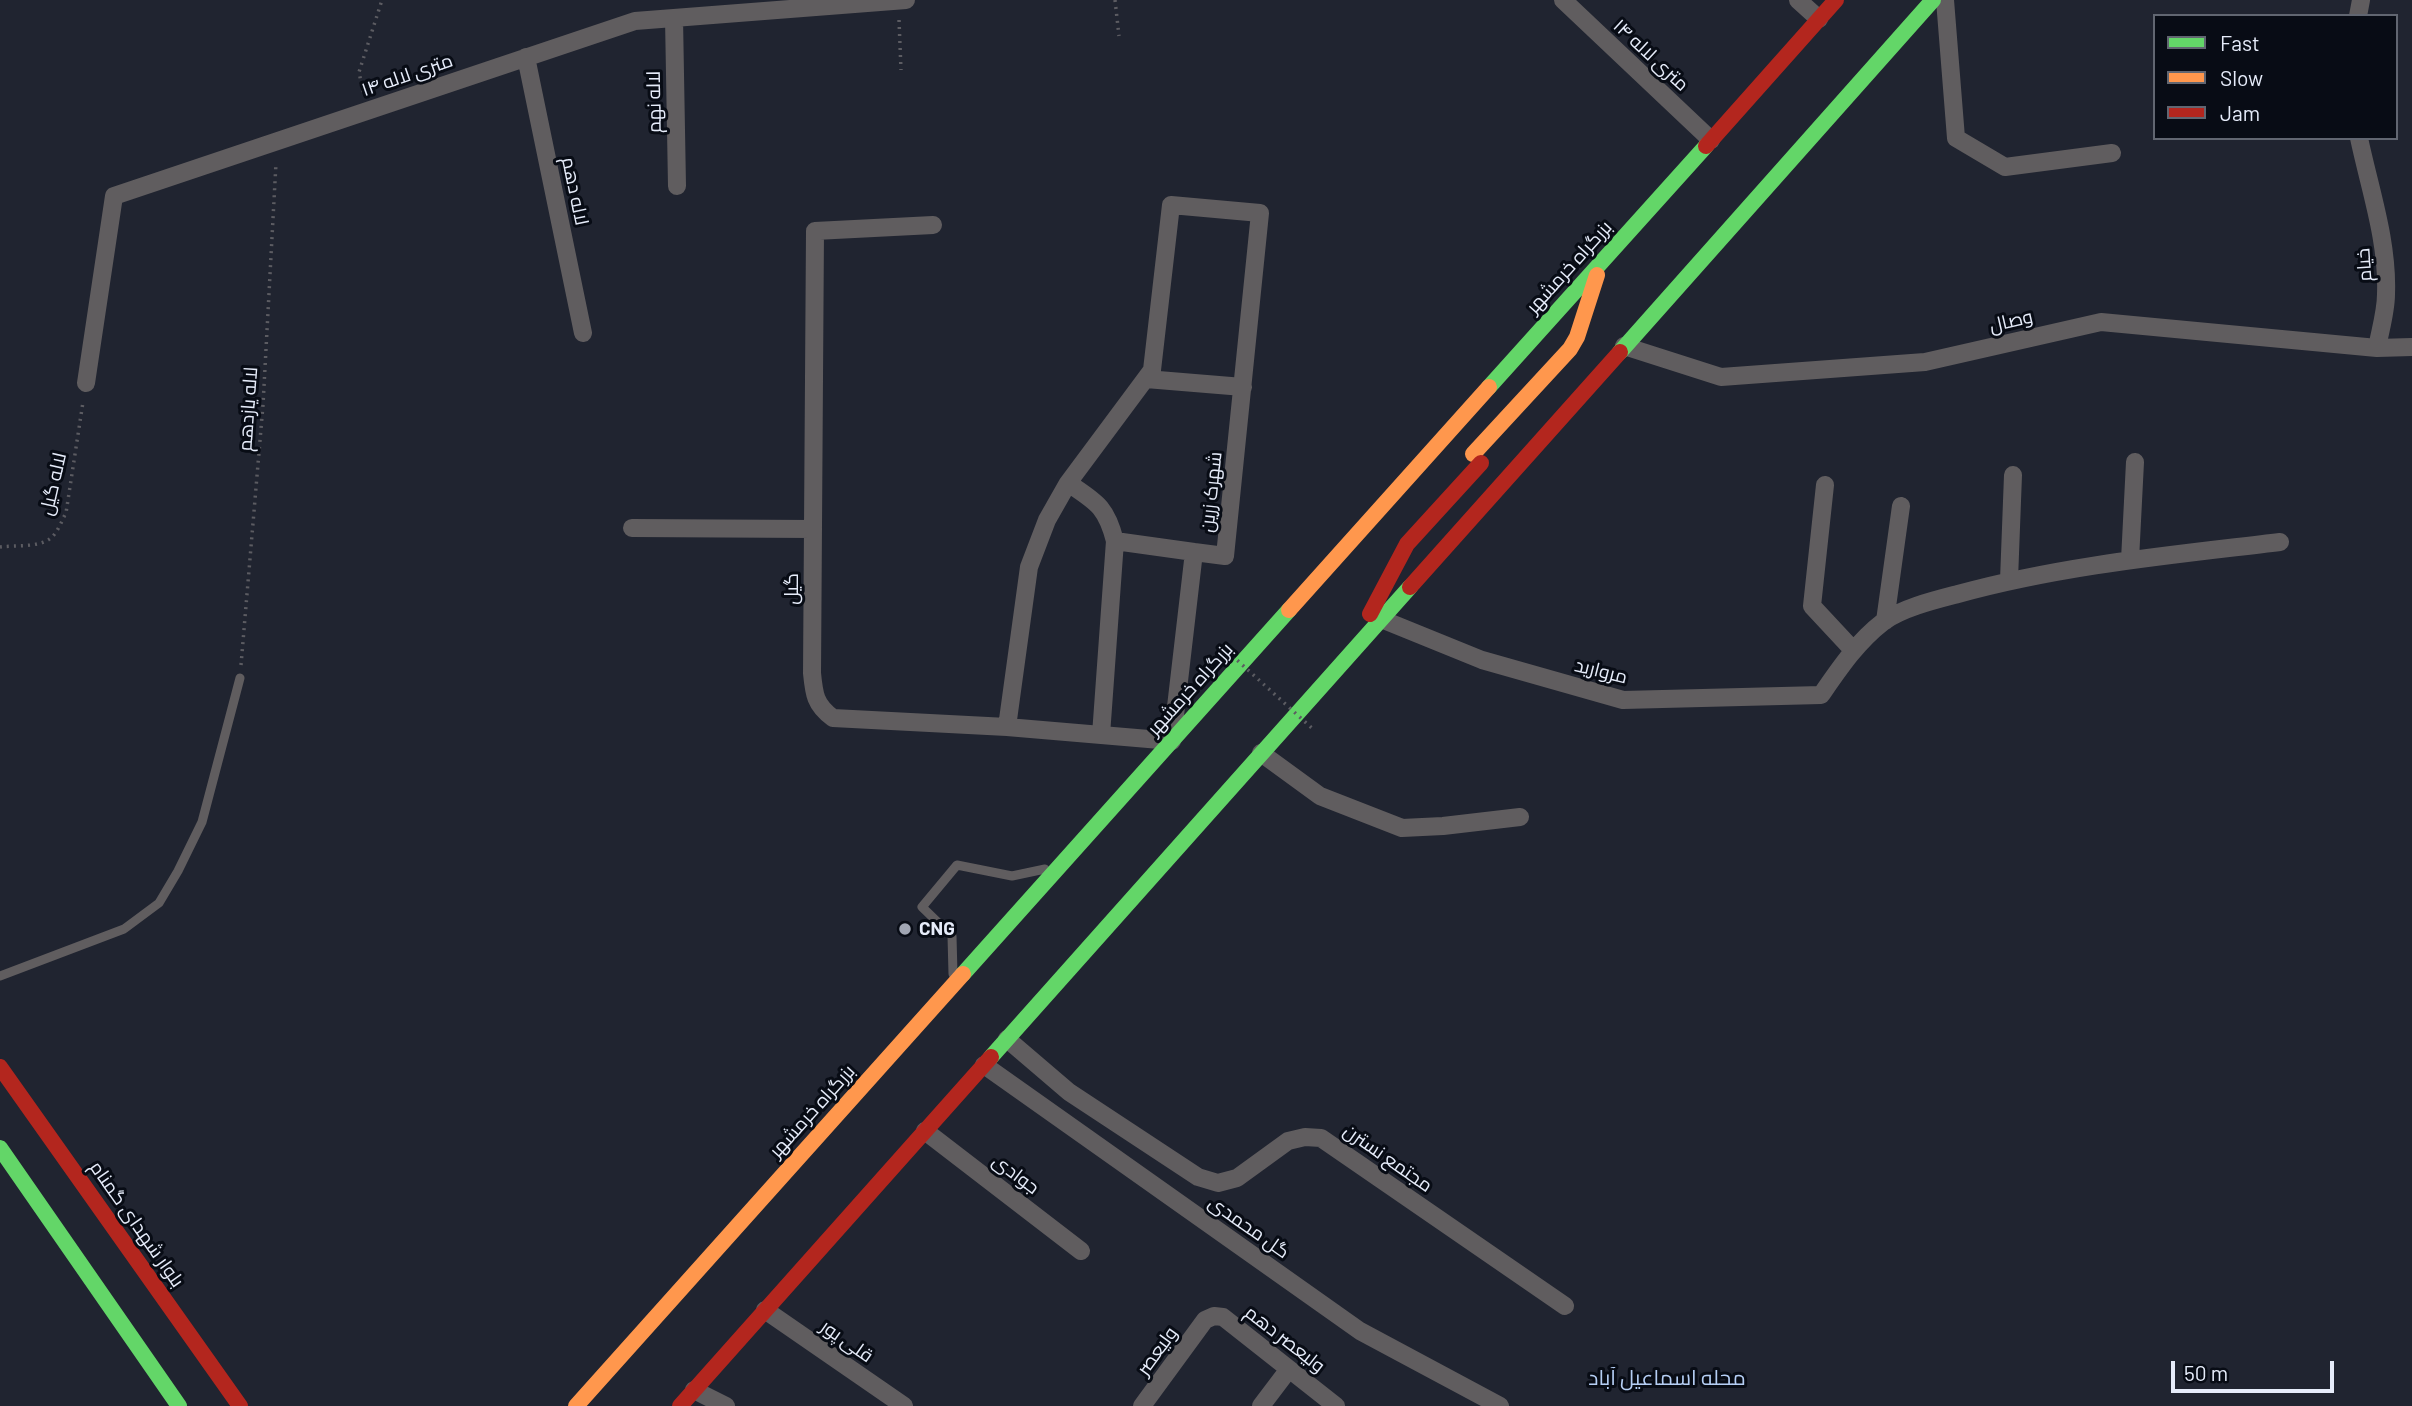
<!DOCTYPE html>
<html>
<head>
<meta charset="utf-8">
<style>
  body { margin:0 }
  #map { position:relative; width:2412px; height:1406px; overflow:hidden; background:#202430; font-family:Barlow,sans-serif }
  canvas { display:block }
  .legend { position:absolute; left:2153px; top:14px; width:245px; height:126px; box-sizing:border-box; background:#080c15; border:2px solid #616671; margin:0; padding:9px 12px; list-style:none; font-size:21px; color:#e6ecfa }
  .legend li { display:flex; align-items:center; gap:14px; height:35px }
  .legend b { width:35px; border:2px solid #616671 }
  .scale { position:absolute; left:2171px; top:1361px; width:163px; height:32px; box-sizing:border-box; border:4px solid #e6ecfa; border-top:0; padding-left:9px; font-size:21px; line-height:24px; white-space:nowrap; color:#e6ecfa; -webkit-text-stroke:5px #080c15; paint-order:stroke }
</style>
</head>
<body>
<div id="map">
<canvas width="2412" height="1406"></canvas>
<ul class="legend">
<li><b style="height:9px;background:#63d668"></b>Fast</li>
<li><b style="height:9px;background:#ff974d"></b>Slow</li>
<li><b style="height:9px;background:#b3261e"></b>Jam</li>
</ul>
<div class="scale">50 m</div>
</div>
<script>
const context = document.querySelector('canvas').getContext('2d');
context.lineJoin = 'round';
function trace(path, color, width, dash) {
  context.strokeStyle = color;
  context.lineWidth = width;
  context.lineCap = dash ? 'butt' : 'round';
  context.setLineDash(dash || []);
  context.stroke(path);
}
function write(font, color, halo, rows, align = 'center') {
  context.font = font + ' Barlow,Cairo,sans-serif';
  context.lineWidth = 6;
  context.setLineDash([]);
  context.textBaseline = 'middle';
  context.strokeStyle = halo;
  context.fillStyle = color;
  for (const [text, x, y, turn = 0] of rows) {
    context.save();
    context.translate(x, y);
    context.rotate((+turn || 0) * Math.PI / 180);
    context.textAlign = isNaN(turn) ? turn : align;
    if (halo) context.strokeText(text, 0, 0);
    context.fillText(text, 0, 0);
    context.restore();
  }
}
trace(new Path2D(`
  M1115,0l4,36
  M899,20l2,50
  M363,92l-4,-20 23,-72
  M0,547c15,-2 38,1 51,-9 7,-6 11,-18 15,-25l17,-111
  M241,665l22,-260 13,-242`), '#5c5c62', 3.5, [2, 5]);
trace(new Path2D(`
  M953,974l-1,-38 -30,-29 35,-42 55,11 33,-7
  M0,976l124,-47 35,-26 19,-32 24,-49 38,-144`), '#605d5f', 9);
trace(new Path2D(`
  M1563,0l148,140
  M1798,0l21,19
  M1945,0l11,138 49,29 107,-14
  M2358,16l3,-16
  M674,18l3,168
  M526,57l57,276
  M2359,138c11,52 29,103 27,156 0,18 -6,37 -9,54
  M933,225l-118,6 -3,442c2,21 3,32 21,45l174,9 165,14 22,-189 31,4 35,-343 -89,-8 -19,165 -84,113 -21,37 -18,47 -22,160
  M1624,346l97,31 204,-15 176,-40 276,26 35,-1
  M1146,379l97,8
  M86,383l28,-187 521,-175 271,-21
  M1068,483c28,19 38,23 47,58l-14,194
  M1825,485l-13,121 41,44
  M632,528l181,1
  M1115,541l79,11
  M2130,560l5,-98
  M2009,580l4,-105
  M1381,619l101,41 141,40 198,-5c18,-26 36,-53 62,-73 19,-14 52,-22 75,-28 105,-29 214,-39 322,-52
  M1885,621l16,-115
  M1261,753l59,43 82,32 41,-2 77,-9
  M1007,1039l62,53 129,85 20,6 19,-5 51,-37 17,-4 16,1 244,168
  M984,1065l376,266 140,75
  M925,1131l156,120
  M765,1310l139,96
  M694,1390l32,16
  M1142,1406l63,-86 9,-4 9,1 113,89
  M1261,1406l28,-37`), '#605d5f', 18);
trace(new Path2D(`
  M1620,352l313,-352
  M1489,387l217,-241
  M963,974l326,-364
  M991,1057l419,-470
  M0,1148l179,258`), '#63d668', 16);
trace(new Path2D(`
  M1473,454l97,-105 7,-12 20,-62
  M1289,610l200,-223
  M576,1406l387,-432`), '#ff974d', 16);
trace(new Path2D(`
  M1706,146l130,-146
  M1410,587l210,-235
  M1370,614l37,-70 74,-81
  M0,1067l240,339
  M680,1406l311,-349`), '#b3261e', 16);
trace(new Path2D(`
  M1227,651l87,79`), '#5c5c62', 3.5, [2, 5]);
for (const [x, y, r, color] of [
  [905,929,7,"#a1a6b3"]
]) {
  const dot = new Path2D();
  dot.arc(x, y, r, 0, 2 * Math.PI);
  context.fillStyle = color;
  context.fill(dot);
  trace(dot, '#080c15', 2.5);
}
write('19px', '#e6ecfa', '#080c15', [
  ["۱۴ متری لاله",1651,55,43],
  ["۱۴ متری لاله",407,75,-19],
  ["لاله نهم",654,102,-91],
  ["لاله دهم",575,191,78],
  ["خیام",2364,265,-94],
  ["بزرگراه خرمشهر",1569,267,-48],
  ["وصال",2011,321,-13],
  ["لاله یازدهم",248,409,-86],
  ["لاله گیل",53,484,-77],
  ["شهرک زرین",1211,492,-84],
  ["گیل",792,589,-90],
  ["مروارید",1601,671,14],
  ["بزرگراه خرمشهر",1190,689,-48],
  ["بزرگراه خرمشهر",812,1111,-48],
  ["مجتمع نسترن",1388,1158,35],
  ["جوادی",1016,1174,37],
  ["بلوار شهدای گمنام",137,1224,55],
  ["گل محمدی",1249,1227,35],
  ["ولیعصر دهم",1285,1339,38],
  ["قلی پور",847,1341,35],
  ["ولیعصر",1157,1351,-54]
]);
write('bold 19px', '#e6ecfa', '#080c15', [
  ["CNG",919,929]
], 'left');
write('21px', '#b5cef4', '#080c15', [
  ["محله اسماعیل آباد",1667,1378]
]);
</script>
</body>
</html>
